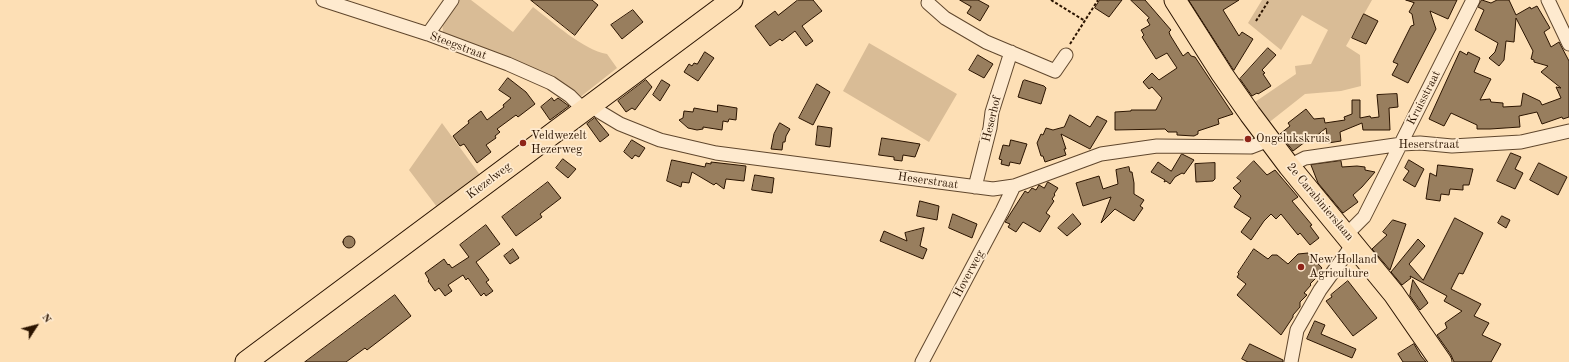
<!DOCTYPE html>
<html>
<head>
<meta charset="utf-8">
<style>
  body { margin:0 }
  #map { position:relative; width:1569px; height:362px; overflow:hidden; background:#fddfb5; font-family:"Old Standard TT",serif }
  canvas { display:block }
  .north { position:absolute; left:16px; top:306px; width:40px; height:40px; -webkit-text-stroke:3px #feeacf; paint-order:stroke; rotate:54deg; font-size:11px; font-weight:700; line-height:16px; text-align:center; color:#2b1400 }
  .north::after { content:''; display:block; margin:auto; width:14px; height:18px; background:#2b1400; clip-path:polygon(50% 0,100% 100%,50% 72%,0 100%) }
</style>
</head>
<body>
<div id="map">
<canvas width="1569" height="362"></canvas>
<div class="north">N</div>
</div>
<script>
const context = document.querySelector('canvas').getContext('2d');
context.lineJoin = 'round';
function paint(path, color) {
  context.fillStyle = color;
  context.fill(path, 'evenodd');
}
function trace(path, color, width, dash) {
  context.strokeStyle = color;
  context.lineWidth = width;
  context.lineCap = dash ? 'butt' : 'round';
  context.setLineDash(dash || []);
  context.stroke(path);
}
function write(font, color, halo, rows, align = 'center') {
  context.font = font + ' "Old Standard TT",serif';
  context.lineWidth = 3.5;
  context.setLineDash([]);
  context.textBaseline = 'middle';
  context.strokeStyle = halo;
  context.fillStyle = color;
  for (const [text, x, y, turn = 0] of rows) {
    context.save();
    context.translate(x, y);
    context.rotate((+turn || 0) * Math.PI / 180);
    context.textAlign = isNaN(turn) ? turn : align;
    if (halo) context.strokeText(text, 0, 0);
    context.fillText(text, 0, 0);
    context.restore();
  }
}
paint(new Path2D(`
  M457,0h14l42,32 20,-25c20,15 50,43 74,47l10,14 -38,30 -136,-65c-2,-14 5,-22 14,-33z
  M1262,0h110l-26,46 14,9 1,31 -20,5 -36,3 -38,30 -15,-20 44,-30 -1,-8 16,-2 17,-34 -26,-15 -21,35 -33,-27z
  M869,43l88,51 -28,48 -86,-51z
  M442,123l38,52 -43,32 -28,-37z`), '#d9bc96');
const building = new Path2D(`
  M531,0h61l6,5 -23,30z
  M798,0h15l9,11 -20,15 11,15 -7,5 -11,-15 -13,10 -2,-2 -10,7 -15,-20 20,-15 3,4z
  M960,0h18l11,6 -9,15 -13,-8 4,-6z
  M1100,0h22l-13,17 -14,-9z
  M1131,0h14l26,30 -2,2 1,3 13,21 5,-4 3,4 4,1 38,57 -15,5 1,5 -21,7v3l-4,2 -17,-1v-3h-9l-3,-3 -50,1v-18l16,-1v-1h25l6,-12 -10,-11 -3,2 -6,-7 9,-9 7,7 18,-12 -10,-15 -11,6 -14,-22 2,-2 -3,-5 9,-5 -3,-5 2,-2z
  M1189,0h50l-16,10 16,26 3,-4 11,7 -19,31z
  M1406,0h51l-9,19 -18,-8 6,18 -28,54 -16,-8 6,-11 -5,-2 18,-36 3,-1 -2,-11 -3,-2 5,-9z
  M1482,0l9,3 6,-3h12l7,15 14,-8 1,2 6,-3 13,22 -6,4 7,15 8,-5 10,19v56l-6,2 -1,-2 -20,7 -5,-12 -18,4 1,11 -30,2h-13v-4l-26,-12 -7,13 -15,-7 31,-68 7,4 1,-3 12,6 -6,14 17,7 -11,21 10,-1 1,3 12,1v4l18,-1 2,-13 17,8 2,4 19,-7 -5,-11 5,1 -20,-16 7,-6 -14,-4v-2l-3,-1 2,-8 -17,-33 -2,24 -8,-1 -2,19 -5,6 -10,-8 6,-6 3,-9 -23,-13 9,-20 -6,-3z
  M633,10l10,12 -21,17 -11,-14z
  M1364,14l14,7 -12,23 -14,-6z
  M1268,48l8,7 -14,15 3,3 -2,1 8,12 -13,8 -1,-1 -5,3 -12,-17z
  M705,52l9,6 -16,23 -14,-9 5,-8 3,2 2,-3 3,1z
  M978,55l15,9 -9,14 -15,-8z
  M508,78l18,14 9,12 -17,13 -2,-2 -19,14 3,3 -5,4 1,2 -10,7 5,7 -14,11 -13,-19 -4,2 -7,-10 16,-13 -1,-2 13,-10 6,9 17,-13 -1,-2 8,-7 -12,-8z
  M646,80l6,7 -17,23 -3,-2 -6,4 -8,-11z
  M662,80l8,5 -10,16 -7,-6z
  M1025,80l19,6 2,2 -5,16 -23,-7 5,-16z
  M817,84l13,8 -17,33 -14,-7z
  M1397,94l1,13 -9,1 1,22h-27l-1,-7 -22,9 1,9 -13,2 -2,-15 -17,14h-4l-12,9 -13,-17 10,-8 -2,-3 18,-14 8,10 10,-1 1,5 20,-3 -1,-3 8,-3v-14h8v18l10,-2 1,2 8,-1 -2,-22z
  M552,98l2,3 4,-3 11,8 -19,14 -9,-13z
  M718,105l19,3 -1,12 -7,-1 -1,3 -5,-1 -1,9 -19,-3v2l-6,1 -9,-2 -9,-8 4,-2 1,-7 9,1 1,-4 23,4z
  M1070,115l20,12 7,-11 10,5 -17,28 -29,-15 5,15h-2l2,6 -21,7 -2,-6h-2l-4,-13 4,-9 2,1 3,-7 7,2 11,-3z
  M595,118l14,17 -9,7 -13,-18z
  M780,123l10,6 -4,7 -1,6h-2l-1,8 -11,-1 3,-15z
  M818,126l14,2 -2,19 -14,-2z
  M882,138l38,6 -5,13 -12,-2 -1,6 -8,-1v-3l-15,-2z
  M632,140l13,8 -6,9 -4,-2 -3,4 -8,-7z
  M1011,140l16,4 -7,20 -10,-2 -1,4 -8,-2 1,-4 -3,-1 4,-14 6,1z
  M1511,153l10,4 -6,12 8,4 -8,16 -18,-8z
  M1182,154l12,6 -10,14 -2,-1 -7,4 -5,7 -4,-3 -2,1 1,-2 -14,-8 7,-10 13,9z
  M563,159l13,10 -8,9 -12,-10z
  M672,160l33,7 1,-4 5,1v-2l35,4 -2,15 -18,-2 -2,10 -8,-6 -2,2 -22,-13 -3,11 -7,-1 -1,5 -14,-6z
  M1409,160l15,9 -9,18 -12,-7 6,-9 -4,-3z
  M1254,161l13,14 8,-5 23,27 -6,4 20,24 -2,1 9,12 -9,7 -10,-12 -2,2 -17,-21 -5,5 -5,-5 -7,7 -13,19 -10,-8 10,-14 -17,-11 7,-11 -8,-8 8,-7 -4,-3z
  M1341,161l1,6 15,-1 8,1v3l10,2 -13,15 -9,8 5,7 -15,11 -25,-30 -7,-18z
  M1215,163v16l-2,2 -17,1 -1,-18z
  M1539,163l28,14 -9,18 -28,-15z
  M1438,165l35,4 -4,16h-6v5l-13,-1 -1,6 -8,-1 -1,7 -14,-2 4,-26 6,3z
  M1129,167l1,5h2l2,11v11l10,6 -4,6 3,2 -9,13 -19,-12 -14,14 10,-26 -28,9 -7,-23 23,-7 4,13 15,-5 -2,-14z
  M755,175l19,3 -2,15 -20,-3z
  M548,182l13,16 -21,16 2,3 -26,19 -14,-19z
  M1048,182l10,6 -4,6 1,1 -3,4 2,2 -8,12 4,3 -10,16 -17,-10 -7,10 -8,-5 2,-3 -5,-2 20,-31 3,2 4,-5 4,2 3,-5 5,3z
  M920,201l19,5 -2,14 -20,-4z
  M953,214l24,10 -5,14 -23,-10z
  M1073,214l8,10 -14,12 -9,-8z
  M1502,216l8,4 -4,8 -8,-5z
  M1455,218l28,15 -20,41 -4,-1 -8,16 30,15 -7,12 15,7 -7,12 19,9 -10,18h-37l-3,-7 -14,-20 10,-7 -2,-5 17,-12 -18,-10 3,-5 -37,-20 1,2 -9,7 -11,-13 27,-33 7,7 -16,18 14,16z
  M1393,220l13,4 -16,46 -18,-21 15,-14 -4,-3z
  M486,225l14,19 -24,18 13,18 -3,2 7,9 -7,5 -2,-3 -3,3 -13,-18 -2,2 -3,-5 -15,10 4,6 -7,5 -6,-8 -4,3 -7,-10 1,-1 -4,-7 19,-14 4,6 1,-1 3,4 17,-11 -9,-12z
  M924,228l-4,18 7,3 -4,10 -43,-18 4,-10 23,10 -2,-8z
  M343 242a6 6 0 1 1 12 0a6 6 0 1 1-12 0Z
  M513,249l6,9 -9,6 -6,-8z
  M1254,249l14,10 4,-4h5l11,9 10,-10 10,-1 14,15 -6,7 1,2 -7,7 1,1 -7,8 3,2 -7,7v5l-7,8v2l-12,18 -44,-40 9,-11 -9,-7 2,-3 -1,-1z
  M1413,280l15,23 -8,7 -10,-14z
  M1348,281l29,37 -24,18 -27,-35 6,-4 -1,-2z
  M395,295l16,21 -27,21 -17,13 -2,-2 -19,14h-41z
  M1315,321l10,4 -4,9 35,15 -4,9 -45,-19z
  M1250,344l33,16v2h-35l-6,-3z
  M1414,344l7,12 5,6h-23l-5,-8z`);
paint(building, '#987e5e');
trace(building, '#2b1400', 1);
const street = new Path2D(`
  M323,0l105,34 80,30 43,19 19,13 14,14
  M1548,0l21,44
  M928,3l17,15 41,24 69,29 11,-16
  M428,34l24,-34
  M592,105l8,7 20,12 40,16 56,13 277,36 21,-3 87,-32 56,-8 94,1 18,-7
  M1289,166l16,-8 97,-14 18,-1 32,3 69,-4 48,-11
  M975,187l15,-59 2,-16 19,-60
  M1347,234l17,-17 109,-217
  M922,362l80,-151 12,-25
  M1291,362l6,-32 23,-40 34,-47`);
const primary = new Path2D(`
  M1175,0l47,74 28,40 39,52 105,128 47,68
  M246,362l486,-362`);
trace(street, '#60472d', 15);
trace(primary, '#2b1400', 23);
trace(new Path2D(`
  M1051,0l34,21
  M1256,21l13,-21
  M1070,44l28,-44`), '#2b1400', 2, [3, 2]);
trace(street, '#feeacf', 13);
trace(primary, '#fddfb5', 21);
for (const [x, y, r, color] of [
  [1248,139,4,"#8f2418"],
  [523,143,4,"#8f2418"],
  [1301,267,4,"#8f2418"]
]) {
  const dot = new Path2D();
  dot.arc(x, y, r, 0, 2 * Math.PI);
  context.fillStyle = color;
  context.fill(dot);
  trace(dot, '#feeacf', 1.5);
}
write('12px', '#2b1400', '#feeacf', [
  ["Steegstraat",458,46,20],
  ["Kruisstraat",1424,98,-63],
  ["Heserhof",992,119,-76],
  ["Heserstraat",1429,145],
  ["Kiezelweg",489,181,-37],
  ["Heserstraat",928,181,8],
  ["2e Carabinierslaan",1320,202,50],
  ["Hoverweg",969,274,-62]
]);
write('12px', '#2b1400', '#feeacf', [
  ["Veldwezelt",531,136],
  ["Hezerweg",531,150],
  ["Ongelukskruis",1256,139],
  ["New Holland",1309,260],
  ["Agriculture",1309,274]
], 'left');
</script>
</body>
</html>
